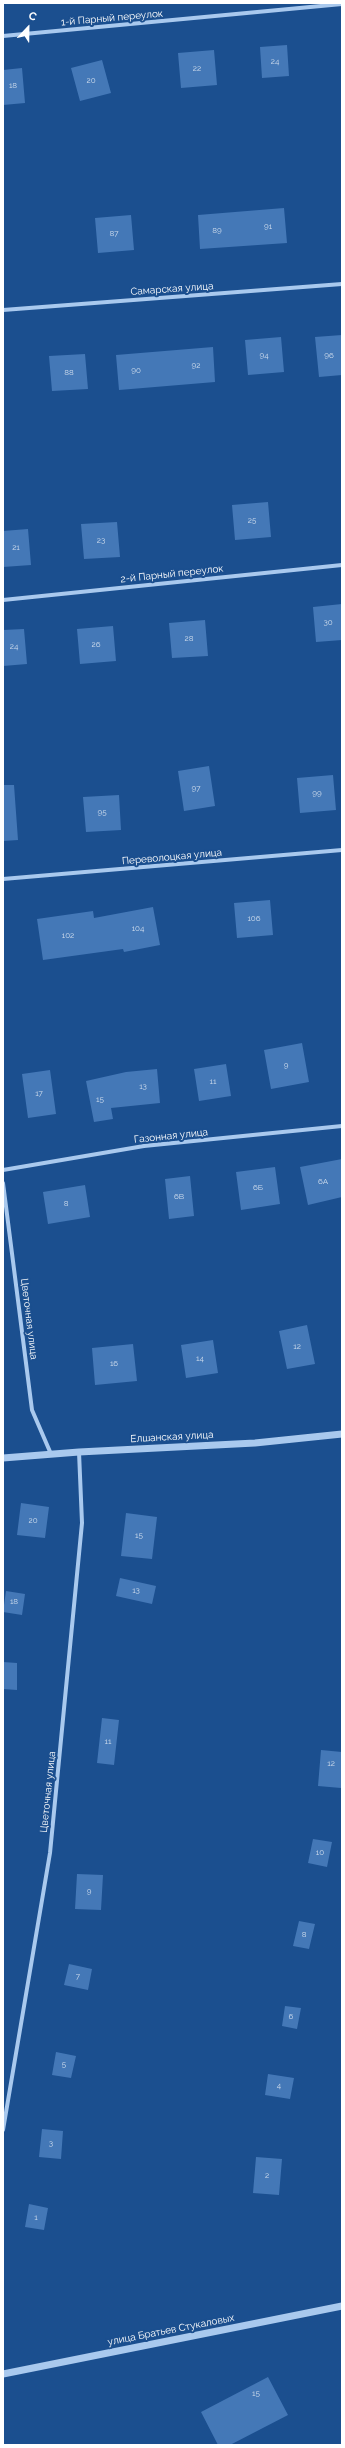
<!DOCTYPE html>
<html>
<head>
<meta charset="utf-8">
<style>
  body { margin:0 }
  #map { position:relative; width:345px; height:2448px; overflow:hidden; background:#1b4f8f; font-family:Raleway,sans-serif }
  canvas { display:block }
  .frame { position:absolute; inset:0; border:4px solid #fff; pointer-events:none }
  .north { position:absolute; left:8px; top:8px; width:40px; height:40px; -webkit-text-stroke:3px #1b4f8f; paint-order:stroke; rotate:22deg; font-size:11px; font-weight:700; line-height:16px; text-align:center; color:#fff }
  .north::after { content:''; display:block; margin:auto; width:14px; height:18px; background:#fff; clip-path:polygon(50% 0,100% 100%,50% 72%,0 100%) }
</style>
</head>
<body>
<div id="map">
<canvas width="345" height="2448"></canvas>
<div class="frame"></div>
<div class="north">С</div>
</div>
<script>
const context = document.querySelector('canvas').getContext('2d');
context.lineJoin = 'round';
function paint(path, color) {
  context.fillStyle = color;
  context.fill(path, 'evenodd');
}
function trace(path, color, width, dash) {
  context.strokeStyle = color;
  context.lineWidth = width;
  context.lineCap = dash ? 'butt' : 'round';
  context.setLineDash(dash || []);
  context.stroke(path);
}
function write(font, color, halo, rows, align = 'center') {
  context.font = font + ' Raleway,sans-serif';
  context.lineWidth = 4;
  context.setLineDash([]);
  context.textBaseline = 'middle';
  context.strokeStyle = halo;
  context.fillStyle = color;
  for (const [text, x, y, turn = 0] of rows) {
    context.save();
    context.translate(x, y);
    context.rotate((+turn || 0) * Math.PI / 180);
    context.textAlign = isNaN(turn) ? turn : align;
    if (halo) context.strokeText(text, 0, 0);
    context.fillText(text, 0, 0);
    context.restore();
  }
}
paint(new Path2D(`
  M287,45l2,31 -27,2 -2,-31z
  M214,50l3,35 -36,3 -3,-35z
  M102,60l9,33 -31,8 -9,-33z
  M22,68l3,35 -22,2v-35z
  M284,208l3,35 -87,6 -2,-34z
  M131,215l3,35 -36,3 -3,-35z
  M342,335v40l-23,2 -4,-40z
  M281,337l3,35 -36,3 -3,-35z
  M213,347l2,35 -96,8 -3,-35z
  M85,354l3,35 -36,2 -3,-35z
  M268,502l3,35 -36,3 -3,-35z
  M117,522l3,35 -36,2 -3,-35z
  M28,529l3,36 -28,2v-36z
  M342,604v36l-26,2 -3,-35z
  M205,620l3,36 -36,2 -3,-35z
  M113,626l3,35 -36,3 -3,-35z
  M24,629l3,35 -24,2v-36z
  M209,766l6,40 -31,5 -6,-40z
  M333,775l3,35 -36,3 -3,-35z
  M3,785h11l4,55 -15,1z
  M119,795l2,35 -35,2 -3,-35z
  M270,900l3,35 -36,3 -3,-35z
  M153,907l7,38 -36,7 -1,-3 -80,11 -6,-41 56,-8 1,7z
  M302,1043l7,39 -38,7 -7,-39z
  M226,1064l5,32 -32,5 -5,-32z
  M157,1069l3,34 -49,5 2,11 -19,3 -8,-41 40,-9z
  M50,1070l6,44 -28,4 -6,-44z
  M342,1159v38l-34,8 -8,-38z
  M275,1167l5,37 -39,6 -5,-38z
  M190,1176l4,40 -25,3 -4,-40z
  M85,1185l5,32 -42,7 -5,-32z
  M307,1325l8,39 -28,5 -8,-38z
  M213,1340l5,33 -32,5 -5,-33z
  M133,1344l4,37 -42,4 -3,-37z
  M21,1503l28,4 -4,31 -28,-3z
  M126,1513l31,4 -5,42 -31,-3z
  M120,1578l36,8 -4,18 -36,-8z
  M6,1591l19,3 -3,21 -19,-3z
  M3,1662l14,1v27l-14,-1z
  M102,1718l17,2 -5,45 -17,-2z
  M321,1750l21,2 -1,36 -23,-2z
  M313,1839l19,3 -5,25 -19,-4z
  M77,1874l26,1 -2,35 -26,-1z
  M299,1921l16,3 -6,25 -16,-3z
  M69,1964l23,5 -4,21 -24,-5z
  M285,2006l16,2 -4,21 -15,-3z
  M56,2052l20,4 -5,22 -19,-3z
  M268,2074l26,4 -4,21 -25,-4z
  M42,2129l21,2 -2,28 -22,-2z
  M256,2157l26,2 -3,36 -26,-2z
  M29,2204l19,4 -4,22 -19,-3z
  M268,2377l20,38 -58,30h-12l-17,-33z`), '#4478b7');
trace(new Path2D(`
  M3,36l339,-32
  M3,310l339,-26
  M3,600l339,-35
  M3,879l339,-29
  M3,1170l141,-24 198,-20
  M3,1183l29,227 19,44
  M3,2130l47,-277 32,-330 -3,-71`), '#a9c9ee', 4);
trace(new Path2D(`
  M3,1458l76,-6 176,-9 87,-9
  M3,2374l339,-68`), '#a9c9ee', 7);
write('8px', '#d0dded', null, [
  ["24",275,62],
  ["22",197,69],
  ["20",91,81],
  ["18",13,86],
  ["91",268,227],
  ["89",217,231],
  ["87",114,234],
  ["94",264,356],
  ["96",329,356],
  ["92",196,366],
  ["90",136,371],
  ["88",69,373],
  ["25",252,521],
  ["23",101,541],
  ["21",16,548],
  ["30",328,623],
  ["28",189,639],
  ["26",96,645],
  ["24",14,647],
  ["97",196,789],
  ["99",317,794],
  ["95",102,813],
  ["106",254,919],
  ["104",138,929],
  ["102",68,936],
  ["9",286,1066],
  ["11",213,1082],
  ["13",143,1087],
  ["17",39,1094],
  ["15",100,1100],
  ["6А",323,1182],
  ["6Б",258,1188],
  ["6В",179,1197],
  ["8",66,1204],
  ["12",297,1347],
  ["14",200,1359],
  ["16",114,1364],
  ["20",33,1521],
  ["15",139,1536],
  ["13",136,1591],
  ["18",14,1602],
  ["11",108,1742],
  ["12",331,1764],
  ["10",320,1853],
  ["9",89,1892],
  ["8",304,1935],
  ["7",78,1977],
  ["6",291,2017],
  ["5",64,2065],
  ["4",279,2086],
  ["3",51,2144],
  ["2",267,2176],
  ["1",36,2218],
  ["15",256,2394]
]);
write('10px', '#fff', '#1b4f8f', [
  ["1-й Парный переулок",112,18,-5],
  ["Самарская улица",172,289,-4],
  ["2-й Парный переулок",172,574,-6],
  ["Переволоцкая улица",172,857,-5],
  ["Газонная улица",171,1136,-6],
  ["Цветочная улица",29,1319,83],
  ["Елшанская улица",172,1437,-3],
  ["Цветочная улица",48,1792,-84],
  ["улица Братьев Стукаловых",171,2330,-11]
]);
</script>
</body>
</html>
